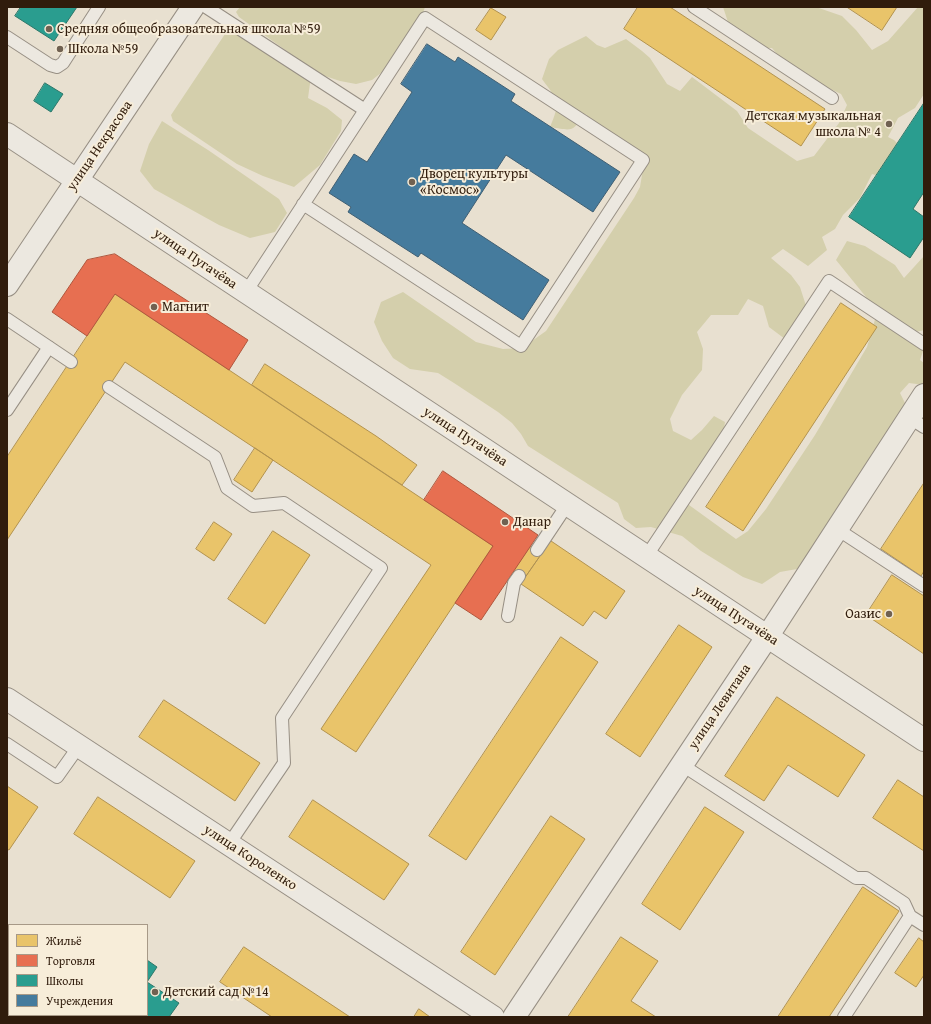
<!DOCTYPE html>
<html>
<head>
<meta charset="utf-8">
<style>
  body { margin:0 }
  #map { position:relative; width:931px; height:1024px; overflow:hidden; background:#e8e0d0; font-family:"Gentium Book Plus",serif }
  canvas { display:block }
  .frame { position:absolute; inset:0; border:8px solid #301c0c; pointer-events:none }
  .legend { position:absolute; left:8px; top:924px; width:140px; height:92px; box-sizing:border-box; background:#f7edd9; border:1px solid #a79987; margin:0; padding:5px 7px; list-style:none; font-size:12px; color:#301c0c }
  .legend li { display:flex; align-items:center; gap:8px; height:20px }
  .legend b { width:20px; border:1px solid #a79987 }
</style>
</head>
<body>
<div id="map">
<canvas width="931" height="1024"></canvas>
<div class="frame"></div>
<ul class="legend">
<li><b style="height:11px;background:#e9c46a"></b>Жильё</li>
<li><b style="height:11px;background:#e76f51"></b>Торговля</li>
<li><b style="height:11px;background:#2a9d8f"></b>Школы</li>
<li><b style="height:11px;background:#457b9d"></b>Учреждения</li>
</ul>
</div>
<script>
const context = document.querySelector('canvas').getContext('2d');
context.lineJoin = 'round';
function paint(path, color) {
  context.fillStyle = color;
  context.fill(path, 'evenodd');
}
function trace(path, color, width, dash) {
  context.strokeStyle = color;
  context.lineWidth = width;
  context.lineCap = dash ? 'butt' : 'round';
  context.setLineDash(dash || []);
  context.stroke(path);
}
function write(font, color, halo, rows, align = 'center') {
  context.font = font + ' "Gentium Book Plus",serif';
  context.lineWidth = 4;
  context.setLineDash([]);
  context.textBaseline = 'middle';
  context.strokeStyle = halo;
  context.fillStyle = color;
  for (const [text, x, y, turn = 0] of rows) {
    context.save();
    context.translate(x, y);
    context.rotate((+turn || 0) * Math.PI / 180);
    context.textAlign = isNaN(turn) ? turn : align;
    if (halo) context.strokeText(text, 0, 0);
    context.fillText(text, 0, 0);
    context.restore();
  }
}
paint(new Path2D(`
  M240,7h185l-6,18 -29,41 -18,14 -16,4 -16,-3 -21,-7 -80,-57 -3,-5z
  M723,7h93l26,9 14,14 16,20 16,-9 30,-34h6v87l-9,14 -17,10 -10,19 6,3 12,12 -17,27 -17,-5 -12,24 -17,17 -8,14 -13,8 5,13 -19,16 -25,-17 -12,9 20,17 9,12 8,25 -23,27 -16,-12 -6,-21 -15,-7 -10,16h-27l-14,17 6,17 -1,21 -20,25 -12,24 3,12 18,9 11,-10 12,-14 11,6 -3,19 -30,40 -14,16 58,42 12,-8 18,-22 49,-74 52,-88 9,-31 -10,-19 -30,-37 11,-19 18,5 30,19 9,13 20,-22v74l-8,2 8,16 -4,12 4,3v22l-15,-2 -9,10 6,12 -95,157 -14,7 -17,3 -18,12 -19,-7 -42,-26 -19,-15 -31,-9 -15,1 -12,-9 -6,-16 -90,-57 -7,-12 -9,-11 -14,-11 -44,-29 -16,-10 -28,-4 -17,-11 -11,-17 -8,-19 7,-20 22,-10 73,50 27,7 19,-1 24,-17 88,-133 6,-11 3,-18 -18,-14 -32,-21 -7,-20c-15,18 -12,17 -36,13 11,-26 8,-26 -8,-48l7,-20 9,-9 28,-14 11,9 8,3 21,-9 16,12 8,7 17,26 13,7 12,-14 45,34 11,17 49,33 17,-5 25,-33 8,-18 -6,-11 -45,-21 -14,-13 -10,-12h-8l-35,-23z
  M229,28l82,48 -3,22 19,10 15,12 -1,11 -21,34 -26,22 -31,-11 -26,-12 -64,-43 -2,-6z
  M162,121l46,29 71,49 8,14 -12,19 -25,6 -31,-13 -65,-36 -14,-18 9,-27z`), '#d4cfac');
const homes = new Path2D(`
  M638,7h32l155,102 -24,37 -177,-117z
  M847,7h50l-15,23z
  M491,8l15,9 -15,23 -15,-10z
  M115,294l378,252 -137,206 -35,-23 110,-164 -306,-203 -118,178v-83z
  M841,303l36,24 -134,204 -37,-24z
  M265,364l111,72 41,29 -15,20 -150,-100z
  M255,448l18,12 -21,32 -18,-12z
  M924,483v88l-3,5 -40,-27z
  M214,522l18,12 -18,27 -18,-12z
  M273,531l37,24 -45,69 -37,-25z
  M551,541l74,50 -19,28 -12,-8 -11,15 -62,-42z
  M531,546l11,7 -18,26 -11,-7z
  M892,575l32,21v58l-58,-39z
  M679,625l33,22 -72,110 -34,-23z
  M561,637l37,25 -132,198 -37,-24z
  M777,697l88,58 -27,42 -50,-32 -24,36 -39,-25z
  M164,700l96,63 -25,38 -96,-64z
  M898,780l26,17v54l-51,-33z
  M7,786l31,21 -29,43 -2,-1z
  M98,797l97,64 -25,37 -96,-64z
  M313,800l96,64 -25,36 -95,-63z
  M705,807l39,25 -64,98 -38,-26z
  M551,816l34,23 -90,136 -34,-23z
  M863,887l36,24 -70,106h-51z
  M621,937l37,24 -27,40 25,16h-88z
  M919,938l5,4v33l-8,12 -21,-14z
  M244,947l106,70h-78l-52,-35z
  M419,1009l11,8h-16z`);
paint(homes, '#e9c46a');
trace(homes, '#b2924e', 1);
const shops = new Path2D(`
  M115,254l133,86 -19,30 -114,-76 -28,42 -35,-24 35,-52z
  M443,471l95,64 -57,85 -26,-17 38,-57 -69,-46z`);
paint(shops, '#e76f51');
trace(shops, '#b0563c', 1);
const schools = new Path2D(`
  M21,7h56l-23,34 -39,-25z
  M45,83l18,11 -12,18 -17,-11z
  M924,103v89l-11,17 11,8v20l-14,21 -61,-41z
  M147,960l10,7 -10,15 32,21 -10,14h-61l2,-2h37z`);
paint(schools, '#2a9d8f');
trace(schools, '#2c7668', 1);
const public = new Path2D(`
  M427,44l28,18 3,-5 57,37 -4,7 109,71 -27,40 -87,-57 -44,68 87,57 -26,40 -102,-67 -3,4 -70,-45 3,-5 -22,-14 25,-39 13,8 45,-70 -11,-8z`);
paint(public, '#457b9d');
trace(public, '#3f5e72', 1);
const service = new Path2D(`
  M206,7l159,103 -119,182
  M694,7l138,91
  M7,37l43,28 7,2 6,-4 36,-56
  M303,204l218,142 122,-186 -218,-142 -60,92
  M7,319l64,43
  M109,387l106,70 12,31 26,18 31,-3 97,65 -99,150 2,45 -55,81
  M7,410l42,-63
  M910,418l14,9
  M837,529l87,57
  M537,550l30,-45
  M646,557l183,-276 95,63
  M508,616l6,-33 5,-7
  M7,744l50,33 22,-31
  M682,765l174,113h10l38,25 6,13 14,9
  M844,1017l66,-101`);
const minor = new Path2D(`
  M7,134l917,606
  M7,285l186,-278
  M7,699l486,318
  M514,1017l253,-380 157,-242`);
trace(service, '#978f84', 14);
trace(minor, '#978f84', 24);
trace(service, '#ece8e0', 12);
trace(minor, '#ece8e0', 22);
for (const [x, y, r, color] of [
  [49,29,4,"#706151"],
  [60,49,4,"#706151"],
  [889,124,4,"#706151"],
  [412,182,4,"#706151"],
  [154,307,4,"#706151"],
  [505,522,4,"#706151"],
  [889,614,4,"#706151"],
  [155,992,4,"#706151"]
]) {
  const dot = new Path2D();
  dot.arc(x, y, r, 0, 2 * Math.PI);
  context.fillStyle = color;
  context.fill(dot);
  trace(dot, '#f7edd9', 1.5);
}
write('14px', '#301c0c', '#f7edd9', [
  ["Средняя общеобразовательная школа №59",57,29],
  ["Школа №59",68,49],
  ["Детская музыкальная",881,116,"right"],
  ["школа № 4",881,132,"right"],
  ["Дворец культуры",420,174],
  ["«Космос»",420,190],
  ["Магнит",162,307],
  ["Данар",513,522],
  ["Оазис",881,614,"right"],
  ["Детский сад №14",163,992]
], 'left');
write('14px', '#301c0c', '#f7edd9', [
  ["улица Некрасова",100,146,-56],
  ["улица Пугачёва",195,259,34],
  ["улица Пугачёва",465,437,33],
  ["улица Пугачёва",736,616,33],
  ["улица Левитана",720,707,-56],
  ["улица Короленко",250,858,33]
]);
</script>
</body>
</html>
